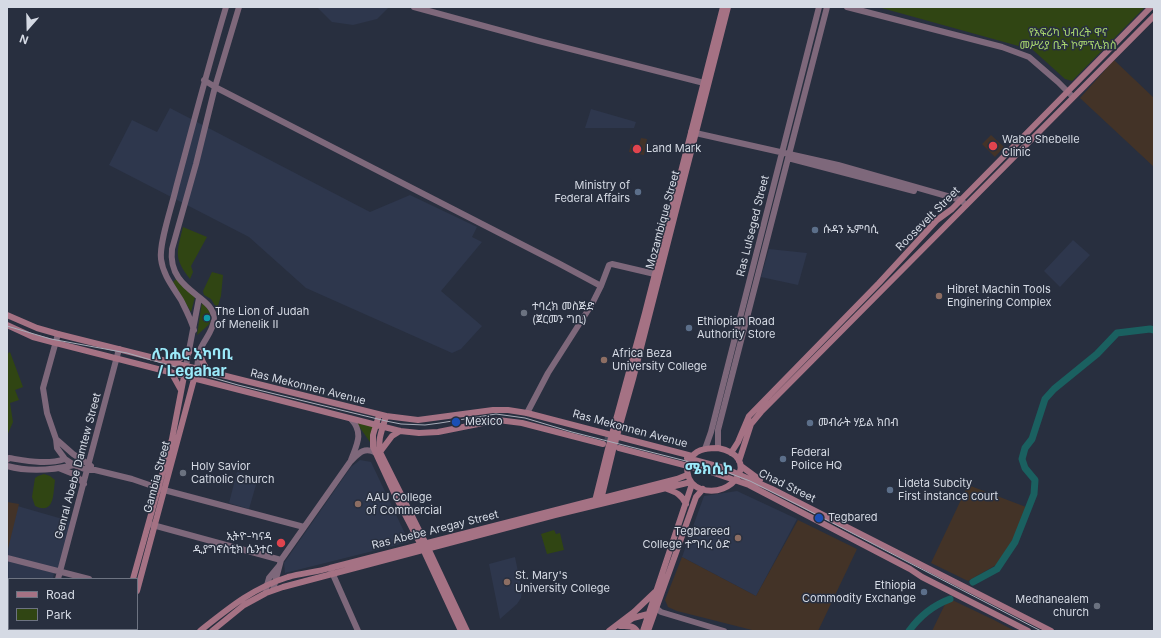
<!DOCTYPE html>
<html>
<head>
<meta charset="utf-8">
<style>
  body { margin:0 }
  #map { position:relative; width:1161px; height:638px; overflow:hidden; background:#282f3f; font-family:Inter,sans-serif }
  canvas { display:block }
  .frame { position:absolute; inset:0; border:8px solid #d5dae4; pointer-events:none }
  .legend { position:absolute; left:8px; top:578px; width:130px; height:52px; box-sizing:border-box; background:#282f3f; border:1px solid #6d7381; margin:0; padding:5px 7px; list-style:none; font-size:12px; color:#d5dae4 }
  .legend li { display:flex; align-items:center; gap:8px; height:20px }
  .legend b { width:20px; border:1px solid #6d7381 }
  .north { position:absolute; left:8px; top:8px; width:40px; height:40px; -webkit-text-stroke:3px #282f3f; paint-order:stroke; rotate:200deg; font-size:11px; font-weight:700; line-height:16px; text-align:center; color:#d5dae4 }
  .north::after { content:''; display:block; margin:auto; width:14px; height:18px; background:#d5dae4; clip-path:polygon(50% 0,100% 100%,50% 72%,0 100%) }
</style>
</head>
<body>
<div id="map">
<canvas width="1161" height="638"></canvas>
<div class="frame"></div>
<ul class="legend">
<li><b style="height:5px;background:#a57284"></b>Road</li>
<li><b style="height:11px;background:#304513"></b>Park</li>
</ul>
<div class="north">N</div>
</div>
<script>
const context = document.querySelector('canvas').getContext('2d');
context.lineJoin = 'round';
function paint(path, color) {
  context.fillStyle = color;
  context.fill(path, 'evenodd');
}
function trace(path, color, width, dash) {
  context.strokeStyle = color;
  context.lineWidth = width;
  context.lineCap = dash ? 'butt' : 'round';
  context.setLineDash(dash || []);
  context.stroke(path);
}
function write(font, color, halo, rows, align = 'center') {
  context.font = font + ' Inter,"Noto Sans Ethiopic",sans-serif';
  context.lineWidth = 3;
  context.setLineDash([]);
  context.textBaseline = 'middle';
  context.strokeStyle = halo;
  context.fillStyle = color;
  for (const [text, x, y, turn = 0] of rows) {
    context.save();
    context.translate(x, y);
    context.rotate((+turn || 0) * Math.PI / 180);
    context.textAlign = isNaN(turn) ? turn : align;
    if (halo) context.strokeText(text, 0, 0);
    context.fillText(text, 0, 0);
    context.restore();
  }
}
paint(new Path2D(`
  M317,7h72l-12,12 -24,6 -21,-3z
  M170,108l200,104 40,-17 67,32 -5,10 10,5 -41,49 41,35 -21,23 -9,4 -146,-65 -57,-51 -140,-72 23,-45 25,12z
  M591,109l45,13 -2,6h-49z
  M1073,240l17,15 -30,32 -16,-16z
  M769,249l38,4 -9,32 -37,-8z
  M360,460l11,2 38,80 -124,31 -1,-10 67,-96z
  M237,472l21,6 -9,31 -20,-6z
  M737,491l60,28 -41,77 -74,-39 22,-61z
  M7,503l66,19 -13,49 -53,-16z
  M515,557l7,34 -1,7 -4,6 -17,15 -11,-55z
  M7,560l47,13 -1,6h-44v50h31v2h-33z`), '#2e374d');
paint(new Path2D(`
  M1114,60l40,38v69l-74,-69z
  M968,485l58,22 -12,31 -18,27 -28,16 -37,-18z
  M798,520l59,29 -39,82h-62l-79,-20 -9,-4 -3,-7 17,-43 74,39z`), '#433327');
paint(new Path2D(`
  M991,135l13,12 -9,10 -13,-13z
  M641,138l6,1 -3,16 -15,-3 2,-8 8,2z
  M7,502l12,2 -12,49z
  M948,598l46,22 21,11h-83z`), '#433328');
paint(new Path2D(`
  M878,7h267l-73,74 -7,-2 -32,-29z
  M183,227l24,10 -16,29 2,6 -3,7c-17,-22 -13,-27 -7,-52z
  M212,272l11,3 -2,21 -4,13 -6,-10 -7,-4 -1,-4z
  M176,279l19,18 -4,15 -18,-30z
  M202,302c15,17 11,20 -5,33z
  M10,352l13,35 -8,3 4,10 -9,3 3,19 -6,14v-82z
  M356,422l18,4 -2,19z
  M44,474l6,2 5,4c-2,14 0,35 -20,26l-3,-9 3,-19 3,-2z
  M554,530l2,4 4,-1 4,17 -17,4 -6,-20z`), '#304513');
trace(new Path2D(`
  M973,582l24,-13 18,-27 19,-48 1,-14 -10,-12 -3,-9 3,-11 7,-9 13,-40 9,-10 43,-35 20,-21 33,-4 4,1
  M909,631c10,-14 25,-26 41,-32`), '#1a6060', 7);
trace(new Path2D(`
  M605,437l16,4`), '#424958', 6, [6, 3]);
trace(new Path2D(`
  M414,7l125,34 169,43
  M847,7l155,40 27,10 29,25 15,15
  M204,80l11,7 343,176 43,23
  M691,132l147,33 123,35 5,5
  M788,158l126,33
  M194,330c-3,-11 -8,-20 -13,-30 -8,-13 -18,-25 -20,-41 -2,-16 11,-53 15,-71 16,-60 32,-121 50,-181
  M58,334l-15,54 4,25 9,26 1,9 8,11 9,6 13,5h8l37,9 32,11 140,37
  M186,366l13,-68
  M197,368c1,-6 1,-13 3,-18 4,-10 14,-20 14,-31 1,-24 -47,-27 -42,-70l24,-85 19,-77 24,-80
  M527,413l21,-40 44,-69 9,-18 8,-21 3,-1 47,11
  M56,439l17,15 18,12
  M718,448v-18l109,-423
  M705,449l6,-17 108,-425
  M7,460l2,-2c19,3 38,7 56,1
  M351,460c6,-16 13,-27 0,-41
  M7,466c22,6 46,4 67,-1
  M61,469l15,6 8,9
  M149,524l132,36
  M7,558l82,21
  M331,570l27,61
  M58,579l61,-230
  M266,589l3,-11 10,-12
  M273,590l8,-30 69,-98c8,-8 14,-16 26,-9
  M656,608l5,4 63,19
  M75,629l9,2
  M46,631v-2`), '#7e687b', 6);
trace(new Path2D(`
  M7,315l30,13 21,6 328,82 32,4 75,-10h15l19,3 165,43
  M7,325l26,12 19,5 348,89 19,2 19,-1 60,-12 24,3 81,21
  M200,352c1,7 4,14 9,20
  M174,363l15,-11
  M171,372l10,18
  M379,415l-6,20v12l23,50 27,52 38,82
  M386,416c-3,12 -9,24 -6,36l48,96 39,83
  M619,448l92,24 38,13 161,84 12,8 106,54
  M718,448c45,9 14,52 -17,41 -16,-6 -19,-27 -4,-37 6,-4 14,-4 21,-4z
  M378,453l2,-1 12,-16 8,-5
  M731,453l7,-11 11,-26 130,-133 58,-63 15,-11 199,-202
  M687,458l37,10 48,21 279,142
  M739,461l12,-37 10,-12 393,-396
  M741,466l19,14
  M667,489c9,3 15,6 19,15
  M600,504l13,-54 20,-71 95,-372
  M594,505l14,-56 37,-136 78,-306
  M133,579l39,-140 14,-73
  M137,591l60,-223
  M627,622l6,-4 19,-5
  M620,626c7,0 13,-1 17,5
  M121,631v-2
  M126,631l1,-2
  M200,631c29,-23 53,-43 88,-54 14,-4 29,-5 42,-9l347,-89 10,-4
  M212,631l32,-26 22,-12 17,-6 272,-72 136,-33
  M609,631l25,-19 21,-20
  M643,631l49,-147
  M648,631l48,-134 7,-8`), '#a57284', 6);
trace(new Path2D(`
  M7,326l44,13 76,14 111,32 148,36 15,3 24,1 15,-2 56,-9 29,4 47,14 114,29 43,12 21,8 46,23 245,127`), '#a7acb8', 1);
for (const [x, y, r, color] of [
  [993,146,5,"#e0444e"],
  [637,149,5,"#e0444e"],
  [638,192,4,"#5c6f8a"],
  [815,230,4,"#5c6f8a"],
  [939,296,4,"#8d6e63"],
  [524,313,4,"#6b7280"],
  [207,318,4,"#0f9aa8"],
  [689,328,4,"#5c6f8a"],
  [604,360,4,"#8d6e63"],
  [456,422,5,"#1a4fb4"],
  [810,423,4,"#5c6f8a"],
  [783,459,4,"#5c6f8a"],
  [183,473,4,"#6b7280"],
  [890,490,4,"#5c6f8a"],
  [358,504,4,"#8d6e63"],
  [819,518,5,"#1a4fb4"],
  [738,538,4,"#8d6e63"],
  [281,543,5,"#e0444e"],
  [507,582,4,"#8d6e63"],
  [924,592,4,"#5c6f8a"],
  [1097,606,4,"#6b7280"]
]) {
  const dot = new Path2D();
  dot.arc(x, y, r, 0, 2 * Math.PI);
  context.fillStyle = color;
  context.fill(dot);
  trace(dot, '#282f3f', 1.5);
}
write('11px', '#a7d46d', '#282f3f', [
  ["የአፍሪካ ህብረት ዋና",1068,33],
  ["መሥሪያ ቤት ኮምፕሌክስ",1068,46]
]);
write('11px', '#d5dae4', '#282f3f', [
  ["Wabe Shebelle",1002,140],
  ["Clinic",1002,153],
  ["Land Mark",646,149],
  ["Ministry of",630,186,"right"],
  ["Federal Affairs",630,199,"right"],
  ["ሱዳን ኤምባሲ",823,230],
  ["Hibret Machin Tools",947,290],
  ["Enginering Complex",947,303],
  ["ተባረክ መስጅድ",532,307],
  ["(ጀርመን ግቢ)",532,320],
  ["The Lion of Judah",215,312],
  ["of Menelik II",215,325],
  ["Ethiopian Road",697,322],
  ["Authority Store",697,335],
  ["Africa Beza",612,354],
  ["University College",612,367],
  ["Mexico",465,422],
  ["መብራት ሃይል ክበብ",818,423],
  ["Federal",791,453],
  ["Police HQ",791,466],
  ["Holy Savior",191,467],
  ["Catholic Church",191,480],
  ["Lideta Subcity",898,484],
  ["First instance court",898,497],
  ["AAU College",366,498],
  ["of Commercial",366,511],
  ["Tegbared",828,518],
  ["Tegbareed",730,532,"right"],
  ["College ተግባረ ዕድ",730,545,"right"],
  ["ኢትዮ-ካናዳ",272,537,"right"],
  ["ዲያግኖስቲክ ሴንተር",272,550,"right"],
  ["St. Mary's",515,576],
  ["University College",515,589],
  ["Ethiopia",916,586,"right"],
  ["Commodity Exchange",916,599,"right"],
  ["Medhanealem",1089,600,"right"],
  ["church",1089,613,"right"]
], 'left');
write('11px', '#d5dae4', '#282f3f', [
  ["Roosevelt Street",928,219,-45],
  ["Mozambique Street",663,220,-75],
  ["Ras Lulseged Street",753,226,-76],
  ["Ras Mekonnen Avenue",308,387,14],
  ["Ras Mekonnen Avenue",630,429,15],
  ["Genral Abebe Damtew Street",78,466,-75],
  ["Gambia Street",157,477,-75],
  ["Chad Street",787,486,26],
  ["Ras Abebe Aregay Street",435,530,-14]
]);
write('bold 15px', '#9beafa', '#282f3f', [
  ["ለገሐር አካባቢ",192,354],
  ["/ Legahar",192,371],
  ["ሜክሲኮ",709,469]
]);
</script>
</body>
</html>
